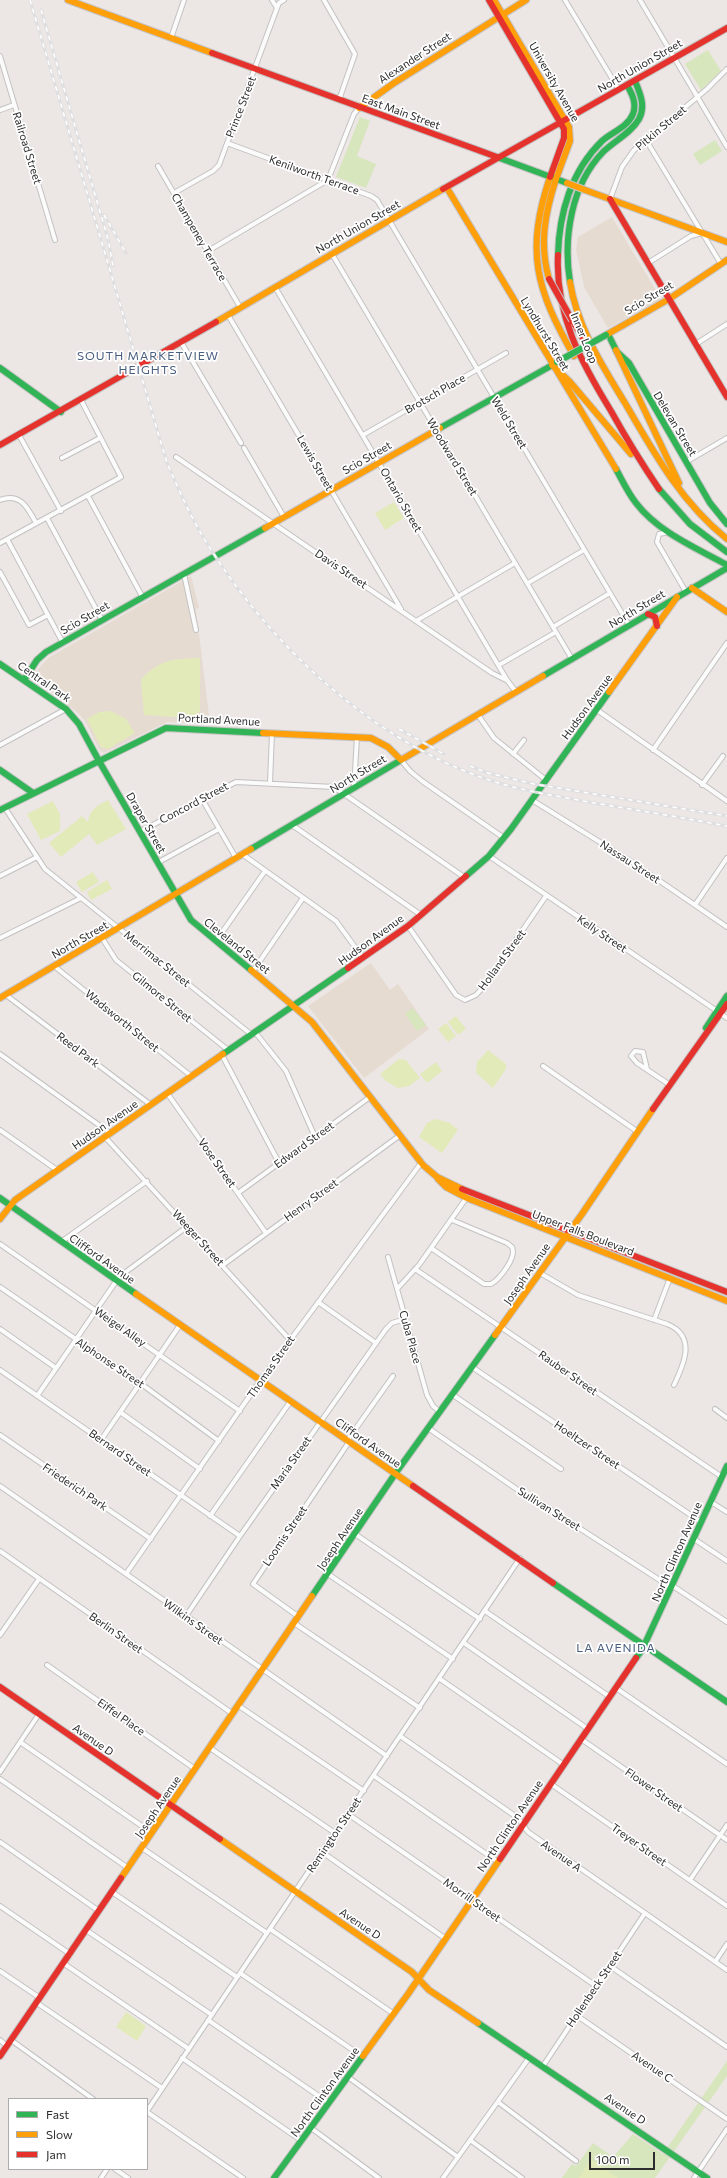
<!DOCTYPE html>
<html>
<head>
<meta charset="utf-8">
<style>
  body { margin:0 }
  #map { position:relative; width:727px; height:2178px; overflow:hidden; background:#ece6e4; font-family:Commissioner,sans-serif }
  canvas { display:block }
  .legend { position:absolute; left:8px; top:2098px; width:140px; height:72px; box-sizing:border-box; background:#fff; border:1px solid #ababab; margin:0; padding:5px 7px; list-style:none; font-size:12px; color:#2d2d2d }
  .legend li { display:flex; align-items:center; gap:8px; height:20px }
  .legend b { width:20px; border:1px solid #ababab }
  .scale { position:absolute; left:589px; top:2152px; width:66px; height:18px; box-sizing:border-box; border:2px solid #2d2d2d; border-top:0; padding-left:5px; font-size:12px; line-height:14px; white-space:nowrap; color:#2d2d2d; -webkit-text-stroke:3px #fff; paint-order:stroke }
</style>
</head>
<body>
<div id="map">
<canvas width="727" height="2178"></canvas>
<ul class="legend">
<li><b style="height:5px;background:#30b455"></b>Fast</li>
<li><b style="height:5px;background:#ff9f0a"></b>Slow</li>
<li><b style="height:5px;background:#e5322d"></b>Jam</li>
</ul>
<div class="scale">100 m</div>
</div>
<script>
const context = document.querySelector('canvas').getContext('2d');
context.lineJoin = 'round';
function paint(path, color) {
  context.fillStyle = color;
  context.fill(path, 'evenodd');
}
function trace(path, color, width, dash) {
  context.strokeStyle = color;
  context.lineWidth = width;
  context.lineCap = dash ? 'butt' : 'round';
  context.setLineDash(dash || []);
  context.stroke(path);
}
function write(font, color, halo, rows, align = 'center') {
  context.font = font + ' Commissioner,sans-serif';
  context.lineWidth = 3.5;
  context.setLineDash([]);
  context.textBaseline = 'middle';
  context.strokeStyle = halo;
  context.fillStyle = color;
  for (const [text, x, y, turn = 0] of rows) {
    context.save();
    context.translate(x, y);
    context.rotate((+turn || 0) * Math.PI / 180);
    context.textAlign = isNaN(turn) ? turn : align;
    if (halo) context.strokeText(text, 0, 0);
    context.fillText(text, 0, 0);
    context.restore();
  }
}
paint(new Path2D(`
  M612,217l49,82 -53,29 -24,-41 -8,-38 2,-12z
  M191,576l8,32 -3,1 14,115 -43,-2 -63,31 -4,-2 -15,-30 -7,-8 -44,-34v-5l14,-16z
  M371,963l19,27 8,-6 31,45 -65,49 -56,-72z`), '#e6dbd1');
paint(new Path2D(`
  M708,50l13,21 -20,19 -16,-26z
  M360,117l10,4 -13,35 19,8 -10,24 -30,-11z
  M715,140l7,11 -22,14 -7,-11z
  M413,1008l13,17 -9,6 -12,-17z
  M727,2061v15l-72,102h-93l10,-14 4,2 17,-23 20,14 20,-23 30,20z`), '#d7e6bc');
paint(new Path2D(`
  M394,502l10,16 -19,12 -10,-17z
  M200,658v53l-8,7 -48,-3 -3,-35c19,-21 32,-21 59,-22z
  M111,711l15,8 9,14 -27,16 -7,-2 -14,-28 12,-7z
  M108,800l18,29 -29,16 -8,-11 -28,23 -12,-14 33,-27 6,6c1,-12 10,-17 20,-22z
  M53,801l7,13v17l-19,9 -14,-26z
  M93,872l6,10 -17,10 -6,-10z
  M107,880l5,9 -21,11 -4,-8z
  M456,1016l10,13 -8,6 -10,-13z
  M446,1023l10,13 -8,6 -10,-13z
  M488,1050l18,14v5l-13,19 -17,-15 1,-11z
  M399,1059l7,1 14,18 -11,8 -11,2 -12,-7 -6,-7z
  M436,1062l6,9 -15,12 -7,-9z
  M435,1119l15,4 8,7 -16,23 -23,-16 8,-14z
  M126,2012l20,14 -9,15 -21,-14z
  M591,2159l27,19h-39z`), '#e3eaba');
const street = new Path2D(`
  M272,0l5,8
  M324,0l31,54 -16,46
  M565,0l54,90
  M640,0l87,147
  M171,38l13,-38
  M0,56l55,184
  M0,110l14,-5
  M646,140l75,124
  M227,143l144,53 6,4 252,425
  M158,166l82,141
  M174,193l39,-22 6,-6 58,-157 2,-5 5,-3
  M610,199l12,-32 12,-17 73,-61 20,-20
  M208,251l120,-71 26,-66 5,-6
  M332,254l240,405
  M648,263l43,-27 11,-3
  M275,287l232,393 9,12
  M228,315l173,294
  M181,342l60,101
  M696,344l31,-20
  M19,435l42,76
  M363,435l143,-82
  M244,448l40,69
  M176,457l316,216 14,7
  M62,458l38,-20
  M686,462l41,-24
  M88,496l55,102
  M0,500c20,-8 28,8 36,23
  M47,518l55,102
  M669,532l-10,2 -2,8 29,50
  M7,539l56,104
  M0,543l121,-66 -40,-77
  M0,572l29,53 19,-10
  M184,574l12,56
  M528,583l56,-33
  M416,621l99,-58
  M553,627l57,-34
  M499,665l57,-33
  M597,710l130,91
  M478,715l16,23 52,42
  M0,745l66,-36
  M653,750l74,-107
  M513,754l11,-14
  M401,760l9,11 12,10 82,57
  M270,783l2,-50
  M702,785l21,-29
  M354,788l3,-51
  M202,799l34,59
  M532,800l100,62 95,65
  M5,808l40,61 207,166
  M292,825l129,90
  M139,832l97,-50 98,5 130,90
  M242,854l94,67 27,37
  M489,856l228,155
  M157,863l62,-34
  M0,876l37,-19
  M695,905l32,-47
  M408,926l48,69 9,5 11,-5 9,-10 61,-89
  M0,938l81,-40
  M102,938l14,22 112,90
  M216,941l49,-70
  M54,966l137,110
  M253,971l50,-73
  M6,995l145,110
  M721,1014l6,4
  M255,1032l31,39 29,66
  M0,1054l110,79
  M222,1055l57,108
  M543,1066l95,66
  M647,1069l-4,-17 -8,-1 -4,5 6,7 33,22
  M167,1093l99,140
  M0,1130l57,40
  M105,1137l185,203
  M238,1193l132,-96
  M61,1242l86,-61
  M0,1244l240,167
  M431,1248l53,36h7c9,-5 26,-27 21,-37l-5,-4 -55,-23
  M388,1257l39,138 6,11 7,6
  M223,1265l176,-129
  M415,1269l307,208
  M540,1273l38,22 89,29c30,12 17,40 7,61
  M0,1287l140,96 79,58
  M397,1289l22,-24 48,-68
  M318,1302l58,41
  M654,1320l16,-42
  M0,1329l56,39
  M472,1367l229,155
  M0,1370l240,166
  M453,1395l108,74
  M37,1396l82,-119 69,-51
  M715,1409l12,9
  M120,1412l80,57
  M428,1428l103,71 11,5 130,84
  M0,1435l151,104
  M101,1440l79,-115
  M347,1441l46,-65
  M0,1486l387,270
  M711,1502l16,10
  M210,1516l80,-114
  M355,1534l125,85
  M694,1539l33,22
  M0,1551l233,163
  M126,1574l134,-193 161,-218
  M328,1574l125,85
  M673,1586l54,36
  M485,1611l125,86
  M186,1616l54,-80 146,-207 6,-6 13,-4
  M299,1617l-46,-33 96,-142
  M294,1623l126,85
  M0,1635l39,-56
  M464,1643l124,86
  M47,1665l148,104
  M440,1679l124,86
  M616,1688l111,76
  M239,1706l125,85
  M400,1736l118,82 10,14 199,138
  M581,1739l146,101
  M20,1742l132,91
  M210,1748l125,85
  M0,1772l39,-58
  M374,1776l124,86
  M0,1779l128,89
  M551,1784l176,122
  M348,1814l248,172
  M0,1842l99,69
  M142,1848l125,85
  M322,1852l124,87
  M690,1880l37,-55
  M112,1892l125,85
  M0,1906l70,48
  M270,1929l124,85
  M86,1930l126,85
  M715,1962l12,-18
  M63,1963l126,86
  M610,1966l117,81
  M0,1971l40,27
  M240,1973l123,84
  M37,2003l125,85
  M576,2015l151,104
  M208,2020l121,83
  M0,2040l7,6
  M11,2040l82,59
  M182,2058l120,83
  M543,2066l102,-153
  M348,2077l110,80
  M498,2102l78,59
  M147,2111l373,-553
  M147,2112l96,66
  M311,2128l68,50
  M470,2140l52,38
  M115,2169l13,9
  M101,2178l6,-9
  M443,2178l86,-120
  M694,2178l33,-49`);
const fast = new Path2D(`
  M497,157l70,26
  M558,255c1,-41 13,-84 44,-114 10,-9 25,-13 31,-27 4,-11 -1,-20 -6,-29
  M570,282c-7,-44 1,-97 33,-130 11,-11 28,-19 36,-33 7,-13 1,-26 -4,-38
  M608,334l9,18 12,11 81,140 17,21
  M0,368l61,44
  M440,428l116,-65
  M616,469c6,11 12,24 20,34 22,29 60,45 91,62
  M659,489l31,35 37,28
  M0,664l66,45 13,15 20,37
  M543,676l184,-108
  M24,680l13,-20 9,-8 219,-124
  M99,761l92,159 60,50
  M0,770l33,23
  M0,810l166,-82 97,5
  M251,849l150,-89
  M466,876l23,-20 22,-27 98,-137
  M706,1028l21,-32
  M223,1054l125,-86
  M0,1198l136,96
  M553,1583l174,119
  M312,1596l83,-122 100,-139
  M636,1658l6,-8 85,-184
  M478,2023l229,155
  M274,2178l89,-122`);
const slow = new Path2D(`
  M68,0l144,53
  M494,0l75,127 1,14 -14,38
  M359,108l35,-25 132,-83
  M550,177c-25,75 -14,112 24,179
  M447,188l169,281
  M585,190l142,52
  M549,279c-10,-35 -4,-66 7,-100
  M570,282c7,45 32,83 55,121 29,50 56,99 102,136
  M216,322l227,-133
  M606,335l63,-36 58,-39
  M616,350l63,133
  M552,365l18,17 61,72
  M265,528l175,-100
  M692,588l35,24
  M609,692l68,-95
  M263,733l108,5 17,9 13,13 142,-84
  M251,970l61,52 111,143 14,12 25,12
  M0,998l251,-149
  M438,1179l8,8 21,11 260,103
  M0,1219l15,-19 208,-146
  M136,1294l277,192
  M495,1335l87,-121 71,-105
  M220,1839l192,133 17,18 49,33
  M121,1878l191,-282
  M363,2056l45,-62 92,-135`);
const jam = new Path2D(`
  M489,0l75,129v9l-14,39
  M212,53l285,104
  M443,189l284,-161
  M610,199l117,198
  M558,255c-3,60 23,107 53,156 15,27 31,53 48,78
  M572,320l12,20
  M0,445l216,-123
  M648,614l7,3 2,9
  M348,968l60,-42 58,-50
  M653,1109l74,-105
  M462,1189l265,103
  M413,1486l140,97
  M0,1687l220,152
  M500,1859l136,-201
  M0,2056l121,-178`);
trace(street, '#c3c2c2', 6);
trace(fast, '#c3c2c2', 8);
trace(slow, '#c3c2c2', 8);
trace(jam, '#c3c2c2', 8);
trace(street, '#fcfbfb', 4);
trace(fast, '#30b455', 6);
trace(slow, '#ff9f0a', 6);
trace(jam, '#e5322d', 6);
const rail = new Path2D(`
  M30,0l137,463c10,22 20,46 32,67 63,108 168,208 287,249 35,12 72,17 108,24 44,7 89,15 133,23
  M41,10l67,229 5,27
  M104,215l22,38
  M399,729l45,25
  M470,766l18,7 46,11 193,32`);
trace(rail, '#dfdfe1', 3);
trace(rail, '#fff', 1.5, [4.5]);
const fastBridge = new Path2D(`
  M557,362l49,-27`);
const slowBridge = new Path2D(`
  M567,183l18,7`);
const jamBridge = new Path2D(`
  M549,279l23,41`);
trace(fastBridge, '#c3c2c2', 8, []);
trace(slowBridge, '#c3c2c2', 8, []);
trace(jamBridge, '#c3c2c2', 8, []);
trace(fastBridge, '#30b455', 6);
trace(slowBridge, '#ff9f0a', 6);
trace(jamBridge, '#e5322d', 6);
write('11px', '#2d2d2d', '#fff', [
  ["Alexander Street",415,58,-33],
  ["North Union Street",640,66,-30],
  ["University Avenue",554,82,60],
  ["Prince Street",241,107,-69],
  ["East Main Street",401,112,20],
  ["Pitkin Street",661,128,-40],
  ["Railroad Street",27,148,73],
  ["Kenilworth Terrace",314,175,20],
  ["North Union Street",358,227,-30],
  ["Champeney Terrace",199,237,60],
  ["Scio Street",649,298,-31],
  ["Lyndhurst Street",545,334,59],
  ["Inner Loop",584,338,68],
  ["Brotsch Place",435,394,-30],
  ["Weld Street",509,423,59],
  ["Delevan Street",675,424,59],
  ["Woodward Street",452,457,59],
  ["Scio Street",367,458,-30],
  ["Lewis Street",315,463,60],
  ["Ontario Street",401,500,60],
  ["Davis Street",341,569,34],
  ["North Street",637,609,-31],
  ["Scio Street",85,618,-30],
  ["Central Park",44,682,35],
  ["Hudson Avenue",587,707,-54],
  ["Portland Avenue",219,720,3],
  ["North Street",358,774,-31],
  ["Concord Street",194,803,-28],
  ["Draper Street",146,823,60],
  ["Nassau Street",630,862,33],
  ["Kelly Street",602,934,34],
  ["North Street",80,940,-30],
  ["Hudson Avenue",371,940,-36],
  ["Cleveland Street",237,946,39],
  ["Merrimac Street",157,959,39],
  ["Holland Street",502,960,-54],
  ["Gilmore Street",162,997,39],
  ["Wadsworth Street",122,1021,39],
  ["Reed Park",78,1050,37],
  ["Hudson Avenue",105,1125,-35],
  ["Edward Street",304,1145,-36],
  ["Vose Street",217,1163,55],
  ["Henry Street",311,1200,-36],
  ["Upper Falls Boulevard",583,1233,21],
  ["Weeger Street",198,1238,48],
  ["Clifford Avenue",102,1259,35],
  ["Joseph Avenue",527,1274,-55],
  ["Weigel Alley",120,1327,35],
  ["Cuba Place",410,1337,74],
  ["Alphonse Street",110,1363,34],
  ["Thomas Street",271,1367,-55],
  ["Rauber Street",568,1373,35],
  ["Clifford Avenue",368,1443,35],
  ["Hoeltzer Street",587,1445,34],
  ["Bernard Street",120,1453,35],
  ["Maria Street",291,1463,-55],
  ["Friederich Park",75,1487,34],
  ["Sullivan Street",549,1509,32],
  ["Loomis Street",285,1536,-56],
  ["Joseph Avenue",340,1539,-56],
  ["North Clinton Avenue",677,1552,-66],
  ["Wilkins Street",193,1622,35],
  ["Berlin Street",116,1633,35],
  ["Eiffel Place",121,1717,35],
  ["Avenue D",93,1740,35],
  ["Flower Street",654,1790,35],
  ["Joseph Avenue",158,1807,-56],
  ["North Clinton Avenue",510,1826,-56],
  ["Remington Street",334,1835,-56],
  ["Treyer Street",639,1845,35],
  ["Avenue A",561,1856,35],
  ["Morrill Street",472,1900,35],
  ["Avenue D",360,1924,34],
  ["Hollenbeck Street",594,1989,-56],
  ["Avenue C",652,2067,34],
  ["North Clinton Avenue",325,2092,-54],
  ["Avenue D",625,2109,34]
]);
context.letterSpacing = '1px';
write('12px', '#4b6080', '#fff', [
  ["SOUTH MARKETVIEW",148,356],
  ["HEIGHTS",148,370],
  ["LA AVENIDA",616,1648]
]);
context.letterSpacing = '0px';
</script>
</body>
</html>
